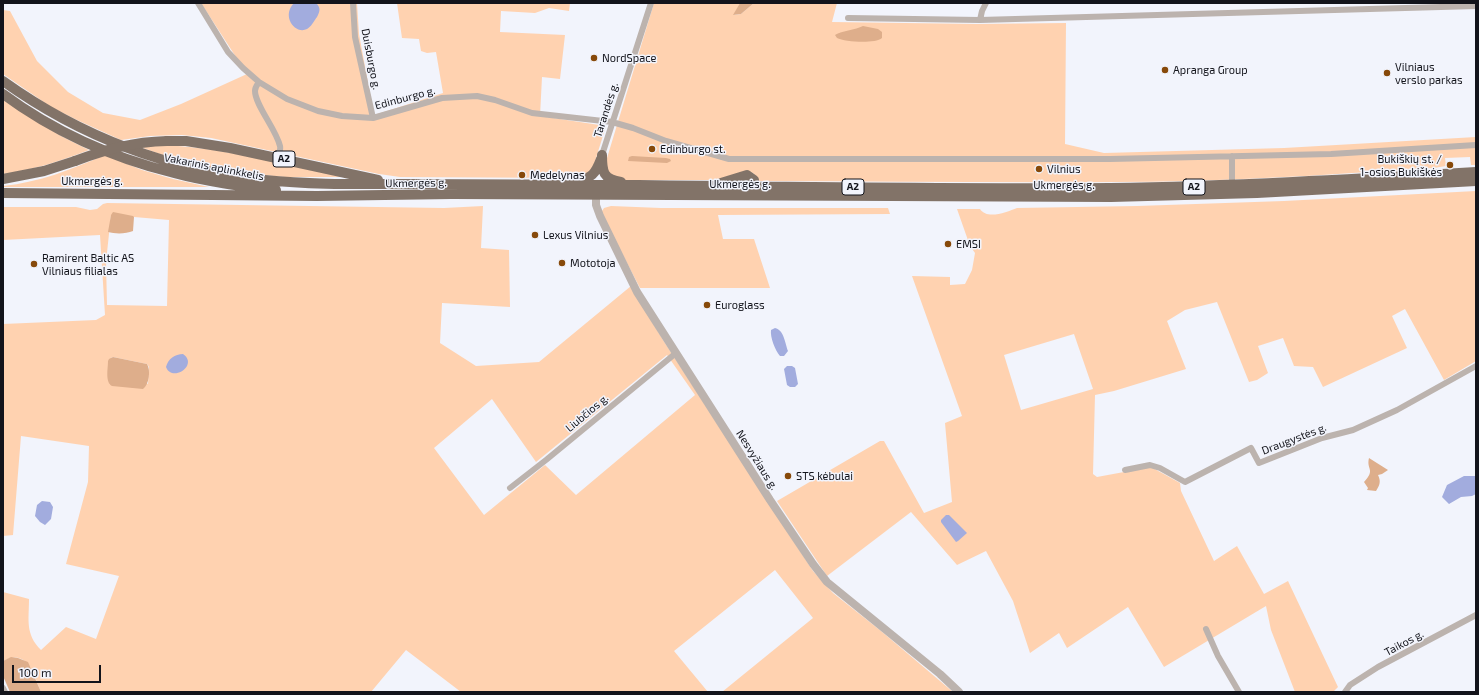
<!DOCTYPE html>
<html>
<head>
<meta charset="utf-8">
<style>
  body { margin:0 }
  #map { position:relative; width:1479px; height:695px; overflow:hidden; background:#f2f4fc; font-family:"Exo 2",sans-serif }
  canvas { display:block }
  .frame { position:absolute; inset:0; border:4px solid #13141b; pointer-events:none }
  .scale { position:absolute; left:12px; top:665px; width:89px; height:18px; box-sizing:border-box; border:2px solid #13141b; border-top:0; padding-left:5px; font-size:12px; line-height:14px; white-space:nowrap; color:#13141b; -webkit-text-stroke:3px #f2f4fc; paint-order:stroke }
</style>
</head>
<body>
<div id="map">
<canvas width="1479" height="695"></canvas>
<div class="frame"></div>
<div class="scale">100 m</div>
</div>
<script>
const context = document.querySelector('canvas').getContext('2d');
context.lineJoin = 'round';
function paint(path, color) {
  context.fillStyle = color;
  context.fill(path, 'evenodd');
}
function trace(path, color, width, dash) {
  context.strokeStyle = color;
  context.lineWidth = width;
  context.lineCap = dash ? 'butt' : 'round';
  context.setLineDash(dash || []);
  context.stroke(path);
}
function write(font, color, halo, rows, align = 'center') {
  context.font = font + ' "Exo 2",sans-serif';
  context.lineWidth = 3;
  context.setLineDash([]);
  context.textBaseline = 'middle';
  context.strokeStyle = halo;
  context.fillStyle = color;
  for (const [text, x, y, turn = 0] of rows) {
    context.save();
    context.translate(x, y);
    context.rotate((+turn || 0) * Math.PI / 180);
    context.textAlign = isNaN(turn) ? turn : align;
    if (halo) context.strokeText(text, 0, 0);
    context.fillText(text, 0, 0);
    context.restore();
  }
}
paint(new Path2D(`
  M201,3h156l2,31 15,81c24,-7 46,-15 69,-22l-7,-41 -9,1 -6,-2 -2,-12 -17,-1 -5,-35h173l-1,8 -20,-3 -14,5 -34,-2 -1,21 65,3 -5,44 -18,-2 -2,39 66,10 -14,45 -11,7 -181,-1 -21,-3 -168,-36 -29,-3 -32,1 -29,4 -44,-20 -26,-13 -48,-33v-64l7,1 27,50 31,31 35,21 37,7 41,-16 66,-30z
  M654,3h86l-6,12 7,-1 13,-11h83l-5,19 145,2 89,-1 -1,121 39,9 180,-5 192,-11v28h-5l-1,-8 -25,1 1,8 -12,2c-83,5 -165,11 -248,13 -142,3 -285,0 -427,0l-6,-8 -8,-2 -24,9h-105l-9,-9v-13z
  M3,100l58,36 28,14c-28,11 -56,20 -86,24z
  M167,145c60,4 118,19 177,32h-59l-44,-4 -58,-11 -43,-15z
  M105,155l37,15 31,9 36,8h-206v-1c37,-4 67,-16 102,-31z
  M1476,191v170l-32,19 -39,-71 -13,7 15,32 -84,39 -10,-20 -19,-1 -11,-28 -25,8 10,27 -11,7 -8,2 -32,-80 -32,8 -18,11 19,48 -72,22 -19,4 -2,79 4,3 54,-10 29,16 1,8 33,70 23,-15 27,48 24,-13 50,106 -5,5h-38l-24,-62 -5,-24 -102,61 -36,-60 -61,41 -8,-15 -29,20 -17,-52 -27,-50 -29,14 -46,-53 -84,64 -50,-75 103,-60h4l40,72 28,-11 -7,-79 17,-7 -50,-140 38,1v8l15,-1 7,-14 3,-17 -5,-7 -13,-37h23c7,11 27,3 37,-1l120,-2 147,-5zM1074,334l19,55 -72,21 -17,-55z
  M107,203l337,5 39,-2 -2,42 28,2 1,57 -68,-4 -2,40 36,23 63,-4 92,-76 32,54 150,231 20,22 48,38 72,61h-231l91,-74 -38,-48 -101,81 34,41h-247l-55,-42 -35,42h-330c-8,-18 -13,-44 -38,-31v-69l26,7c0,21 -4,35 12,51l25,-23 30,12 23,-63 -53,-12 22,-82 1,-36 -68,-10 -8,99 -10,1v-212l93,-4 9,-5 -5,-80 -97,5v-33h73l14,3 7,-1 6,-5zM111,215l58,5 -2,86 -60,-1 -1,-43zM667,355l28,40 -119,100 -31,-30 -61,50 -50,-67 58,-49 44,63zM113,357l34,7 2,3 -1,17 -37,-26z
  M611,206l50,2h227l2,6 -172,1 5,24h31l16,49h-130l-38,-73v-4l2,-3z`), '#ffd2b0');
paint(new Path2D(`
  M740,3h14l-13,11 -8,1z
  M863,26l15,3 4,3v6c-7,6 -37,4 -45,0l-2,-3c5,-4 21,-5 28,-9z
  M632,156l34,2 4,1 1,2 -4,2 -39,-2 1,-4z
  M113,212l20,4 1,1 -1,14c-7,3 -18,3 -25,1l3,-17z
  M113,357l34,7c4,6 2,21 -4,25l-31,-3c-7,-4 -4,-17 -4,-25l1,-2z
  M1369,458l19,12 -6,4 -4,1c3,6 2,10 -2,16l-9,-1 1,-2 -4,-6c12,-13 2,-12 5,-24z
  M11,657l7,1 10,4 13,30h-31l-7,-16v-15z`), '#deae8b');
paint(new Path2D(`
  M294,3h22c5,5 4,8 1,14 -3,4 -6,10 -10,12 -12,6 -26,-13 -13,-26z
  M775,328c9,2 10,15 13,23l-4,5h-4c-5,-6 -10,-19 -9,-26z
  M183,354c16,11 -11,29 -17,13 2,-8 9,-13 17,-13z
  M787,366h5l3,2 3,16 -3,3h-5l-3,-2 -3,-16z
  M1464,476h12v18l-4,2 -11,1 -12,7 -7,-7 5,-12z
  M42,501l8,1 3,5 -2,12 -6,6 -5,-3 -5,-6 2,-11z
  M946,515h3l18,18 -9,8 -2,1 -15,-20v-2z`), '#a2acde');
trace(new Path2D(`
  M198,3l30,49 15,16 16,14 28,17 31,12 24,5 31,2 69,-20 35,-2 18,4 37,13 80,9 21,6 33,13 63,18h381l221,-5 145,-9
  M353,3l2,34 18,81
  M848,18l132,2 496,-14
  M980,20l2,-9 4,-8
  M259,82c-2,3 -4,5 -4,9 0,14 21,38 25,55 1,4 -1,8 -2,12
  M602,155l49,-152
  M1232,185v-29
  M1125,470l25,-5 10,3 25,14 66,-34 8,15 63,-25 31,-8 44,-20 79,-44
  M510,488l36,-28 130,-107
  M1206,629l12,27 21,36
  M3,688l2,4
  M1345,692l5,-7 28,-18 98,-52`), '#bcb3ae', 6);
trace(new Path2D(`
  M596,195v10l4,11 37,76 133,208 43,64 14,18 113,92 19,18`), '#bcb3ae', 8);
trace(new Path2D(`
  M3,81c78,56 167,89 262,99 47,5 95,4 142,4 77,1 155,0 232,1 157,2 314,4 471,3 122,-2 244,-9 366,-16
  M3,94c50,37 110,64 171,79 33,9 68,13 102,17
  M167,141h19l44,7 148,32
  M602,155c0,17 1,24 19,27
  M3,179l41,-8 31,-10
  M576,182c16,-5 19,-7 25,-23
  M721,183l26,-8 7,5 -1,6 -2,4
  M3,193l314,3 135,-2 659,3 146,-4 219,-12`), '#827368', 10);
trace(new Path2D(`
  M75,161c32,-12 58,-19 92,-20`), '#827368', 10);
for (const [x, y, r, color] of [
  [594,58,4,"#87490a"],
  [1165,70,4,"#87490a"],
  [1387,73,4,"#87490a"],
  [652,149,4,"#87490a"],
  [1450,165,4,"#87490a"],
  [1039,169,4,"#87490a"],
  [522,175,4,"#87490a"],
  [535,235,4,"#87490a"],
  [948,244,4,"#87490a"],
  [562,263,4,"#87490a"],
  [34,264,4,"#87490a"],
  [707,305,4,"#87490a"],
  [788,476,4,"#87490a"]
]) {
  const dot = new Path2D();
  dot.arc(x, y, r, 0, 2 * Math.PI);
  context.fillStyle = color;
  context.fill(dot);
  trace(dot, '#f2f4fc', 1.5);
}
for (const [x, y, w] of [
  [284,159,22],
  [853,187,22],
  [1194,187,22]
]) {
  const box = new Path2D();
  box.roundRect(x - w / 2, y - 8, w, 16, 3);
  context.fillStyle = '#f2f4fc';
  context.fill(box);
  trace(box, '#13141b', 1);
}
write('bold 10px', '#13141b', null, [
  ["A2",284,159],
  ["A2",853,187],
  ["A2",1194,187]
]);
write('11px', '#13141b', '#f2f4fc', [
  ["NordSpace",602,58],
  ["Vilniaus",1395,67],
  ["verslo parkas",1395,80],
  ["Apranga Group",1173,70],
  ["Edinburgo st.",660,149],
  ["Bukiškių st. /",1442,159,"right"],
  ["1-osios Bukiškės",1442,172,"right"],
  ["Vilnius",1047,169],
  ["Medelynas",530,175],
  ["Lexus Vilnius",543,235],
  ["EMSI",956,244],
  ["Ramirent Baltic AS",42,258],
  ["Vilniaus filialas",42,271],
  ["Mototoja",570,263],
  ["Euroglass",715,305],
  ["STS kėbulai",796,476]
], 'left');
write('11px', '#13141b', '#f2f4fc', [
  ["Duisburgo g.",371,59,79],
  ["Edinburgo g.",405,98,-15],
  ["Tarandės g.",606,110,-72],
  ["Vakarinis aplinkkelis",214,167,11],
  ["Ukmergės g.",92,181],
  ["Ukmergės g.",416,183,-1],
  ["Ukmergės g.",740,184],
  ["Ukmergės g.",1064,185],
  ["Liubčios g.",587,413,-40],
  ["Draugystės g.",1294,439,-21],
  ["Nesvyžiaus g.",757,460,58],
  ["Taikos g.",1404,643,-28]
]);
</script>
</body>
</html>
